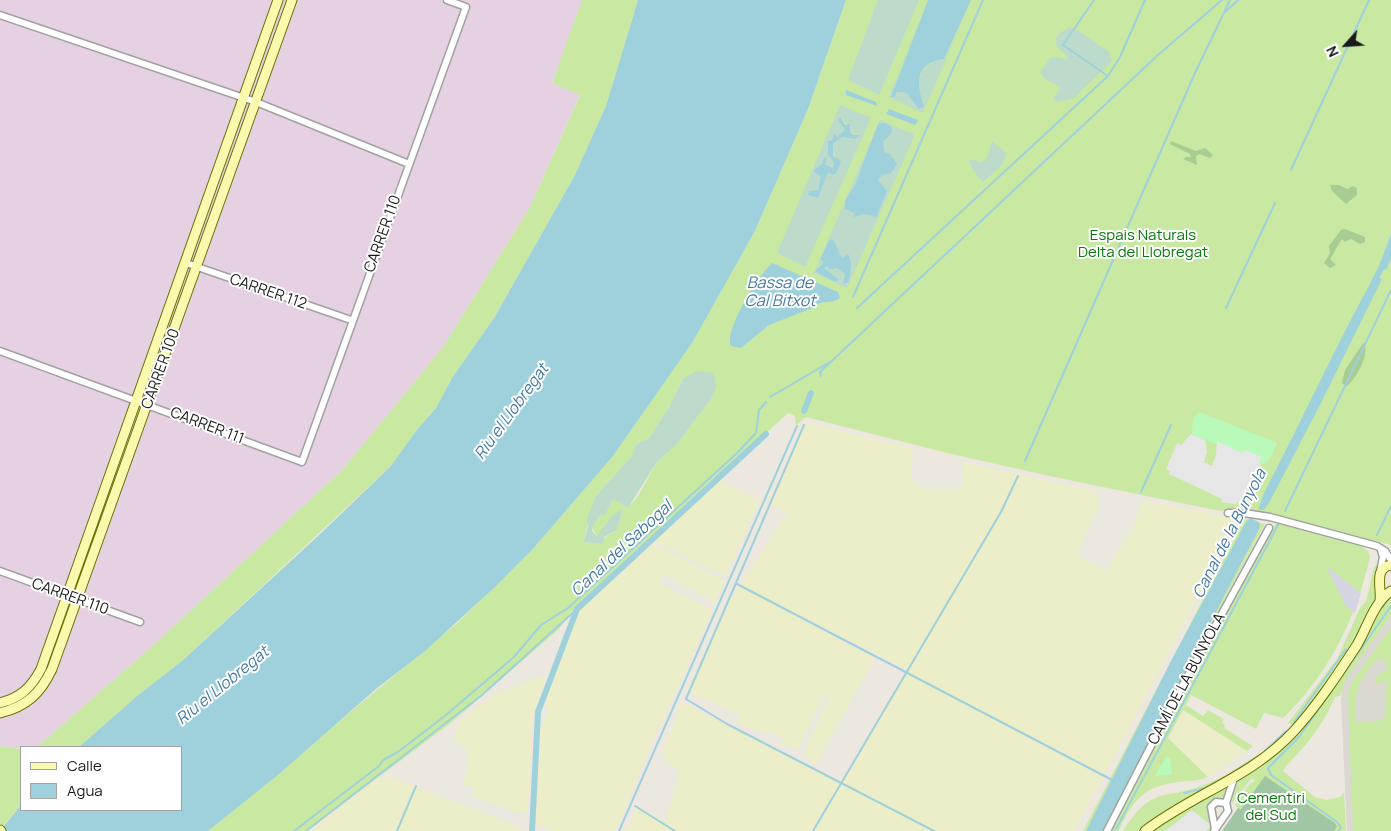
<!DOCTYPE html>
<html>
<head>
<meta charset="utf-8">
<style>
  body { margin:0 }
  #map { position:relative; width:1391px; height:831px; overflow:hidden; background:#ede8df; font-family:Manrope,sans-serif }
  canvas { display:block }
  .legend { position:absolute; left:20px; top:746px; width:162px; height:65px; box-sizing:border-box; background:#fff; border:1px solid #a3a3a3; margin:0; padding:6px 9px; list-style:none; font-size:15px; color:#1a1a1a }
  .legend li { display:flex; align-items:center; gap:10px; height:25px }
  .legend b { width:25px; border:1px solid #a3a3a3 }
  .north { position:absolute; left:1321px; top:20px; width:50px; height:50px; -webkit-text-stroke:4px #fff; paint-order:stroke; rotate:244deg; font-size:14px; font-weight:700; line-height:20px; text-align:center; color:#1a1a1a }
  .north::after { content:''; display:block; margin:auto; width:18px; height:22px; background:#1a1a1a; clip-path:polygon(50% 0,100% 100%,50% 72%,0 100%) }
</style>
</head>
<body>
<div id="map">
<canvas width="1391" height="831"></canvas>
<ul class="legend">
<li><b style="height:6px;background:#fafaaf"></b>Calle</li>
<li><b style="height:14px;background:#9ed1dc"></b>Agua</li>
</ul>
<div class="north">N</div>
</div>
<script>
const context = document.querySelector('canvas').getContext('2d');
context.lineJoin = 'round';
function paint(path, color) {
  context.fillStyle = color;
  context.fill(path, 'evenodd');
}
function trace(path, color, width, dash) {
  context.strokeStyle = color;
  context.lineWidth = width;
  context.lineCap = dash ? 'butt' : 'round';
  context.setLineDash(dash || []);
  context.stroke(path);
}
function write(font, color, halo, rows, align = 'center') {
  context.font = font + ' Manrope,sans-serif';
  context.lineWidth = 4;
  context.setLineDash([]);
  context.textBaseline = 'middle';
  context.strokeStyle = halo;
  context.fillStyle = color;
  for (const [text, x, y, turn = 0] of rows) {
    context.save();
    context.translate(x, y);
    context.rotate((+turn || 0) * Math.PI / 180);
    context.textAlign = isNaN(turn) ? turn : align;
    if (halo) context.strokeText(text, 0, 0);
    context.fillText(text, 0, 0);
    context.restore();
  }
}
paint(new Path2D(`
  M0,0h585l-33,82 28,12 -50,113 -87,140 -100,122 -185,172 -121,106 -16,2 -21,-3z`), '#e6d1e3');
paint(new Path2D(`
  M1391,609v222h-44l-6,-130 2,-23z`), '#dbd8d1');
paint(new Path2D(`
  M810,423l100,25 3,2 -2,27 7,9 12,4 32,-1 1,-27 134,29 2,15 -22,48 29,17 28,-46 6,-21 5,-3 89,16 5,2 -164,312h-449l12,-24 31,16 -2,-4 12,-48 -15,-12 -2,-8 20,-49 159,81 66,-114 -88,-43 -1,3 57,29 -59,106 -10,-7 -2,-4 25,-58 -4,-1 -28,56 -17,-7 3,-5 -7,-3 -27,-6 -12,-8 2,-6 -51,-24 35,-80 64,-98 -17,-9 34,-79z
  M720,480l39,20 -2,8 -32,68 -70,-35z
  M652,543l73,38 -10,22 -51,-29 -5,10 54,26 -66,144 -31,77h-67l-14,-8 5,-95 8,-15 -4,-10 35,-93z
  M541,676l5,1 -13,37 -5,96 -5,4 -51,-17 2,-9 -11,-4 6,-24 -5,-14 -11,-6 7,-19 33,-26z
  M1183,710l64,41 -39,26 -40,-40z
  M388,776l124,48 11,7h-214l69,-52z`), '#ecedc9');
paint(new Path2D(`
  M582,0h56l-32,106 -31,69 -81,143 -42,60 -16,30 -20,23 -26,36 -208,194 -45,35 -58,51h-42l121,-106 185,-172 100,-122 87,-140 50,-112 -28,-12z
  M846,0h545v545l-112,-29 -64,-6 -161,-33 -107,-24 -141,-36 -10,8 -1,-9 -7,-3 -217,199 -12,17 -107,93 -145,109h-99l248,-207 76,-74 81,-94 79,-114 63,-111 53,-122zM682,380l29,19 -33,44 -21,19 -19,34 -10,12 -15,-9 -8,15 -5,1 -8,13 5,8 26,-26 -6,20 -13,8 -21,4 12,-45 36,-40 7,-13 11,-6 20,-31z
  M1245,518l6,2 -162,311h-6z
  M1277,521l81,23 10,7 2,6c-14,61 -41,117 -87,161l-19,-5 -8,16 -65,-34 -5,10 17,11 5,-6 16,9 -2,3 3,3 -1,3 29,18 -6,5 -64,-41 -15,28 40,39c-9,4 -20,4 -30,5 -34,4 -46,19 -59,49h-8l80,-157z
  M1260,523l5,1 -93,172 -68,135h-5z
  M1380,563c-9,16 1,23 -4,37 -15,44 -54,89 -82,126l-6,-3 49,-64 23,-51 6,-7 8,-34z
  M1391,593v22l-45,64 -6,17 -5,1c-8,19 -20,38 -34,53 -7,8 -13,12 -18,21l32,26 11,3 14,-3 4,-5 2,39h-12l3,-4 -99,-19 -3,-3 15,-22 5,-2 -3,-3 -20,25 -3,-1 10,-22 31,-21 32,-32 66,-94 17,-35z
  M1391,628v203h-38l-5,-136 4,-14zM1378,658l8,4 1,7 -11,8v8l11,-5 -3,40 -28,2c-3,-29 3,-42 22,-64z
  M0,746l21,3v56l-21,25z
  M1256,756l1,4 -91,51 -25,20h-18c30,-46 38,-30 81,-46 19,-7 35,-19 52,-29z
  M1229,786l-4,13 -11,1 -7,6 5,20 -3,5h-58l19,-14z`), '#c9e9a2');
paint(new Path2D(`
  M1171,141l25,10 9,-3 8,7 -3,3 -11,-4 -3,2 1,9 -14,-6 3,-2h5l-1,-3 -20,-10z
  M1330,185h9l8,4 6,-3 4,2v7l-11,9 -14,-13z
  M1345,229l20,8v5l-5,2 -9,-5 -6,3 -3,-3 -12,20 6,6 -6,3 -6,-5 6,-10 -1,-7 12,-16z
  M1364,342c6,13 -8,37 -18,45l-4,-4 3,-13z`), '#a7cd93');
paint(new Path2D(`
  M878,0h41l-40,95 -31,-15z
  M927,0l-29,77 -2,15 11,1 13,15 4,-3c-8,-23 -8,-42 21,-46l27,-59 -49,112h-3l-31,-15z
  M1070,27c14,5 25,17 39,24l3,10 -38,37 -19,4 -2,-5 5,-4 2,-6 -15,-8 -5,-6 10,-15 8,-1 10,3 -1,-4 -10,-9 -2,-7 6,-8z
  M840,105l31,13 -66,149 -28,-14zM840,117l10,10v5l9,3 -4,4 -13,-2 -9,8 4,27 -9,-1 -10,26 -9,-6 9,-1c4,-11 5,-22 9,-33l-3,8 9,4 1,-6 -5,-9 -1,-13 15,-7 2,-5 -7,-9z
  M880,120l33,14 1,3 -67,151 -33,-15zM878,125l13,9 -8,8 -1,33 -4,5 9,11 -34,25 1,-3 -9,-12 10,-16zM837,250l6,8 3,-3 4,3 1,15 -9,7 3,-6 -8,-6 -10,-3 -4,3 15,12 -21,-13 7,-5 -1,-2z
  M992,141l15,13 -6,12 -18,16 -9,-10 -6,-13 14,3 6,-7z
  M696,371l18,2 2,14 -5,12 -33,44 -21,19 -29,46 -15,-9 -8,16h-5l-8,13v3l5,5 15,-20 11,-7 -6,21 -13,7 -1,7 -20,-2 5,-15 -1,-8 8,-22 36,-40 6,-13 12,-6 20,-31 13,-27z`), '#bcdbcb');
paint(new Path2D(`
  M1265,776l70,47 2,4 -3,4h-112l16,-23 3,1z`), '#a0c6a4');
paint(new Path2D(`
  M1199,412l78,31 -7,16 -7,5 -71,-30 1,-15z
  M1166,756l4,2 2,16 -17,2z`), '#b9fabb');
paint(new Path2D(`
  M1191,434l14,6 2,12 -3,10 8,4 4,-11 1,-14 25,12 3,-3 17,7 -3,5 3,5 -16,32 -11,5 -14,-2 1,-3 -53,-25 1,-3 -4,-2 11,-26 4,2z
  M1192,810l19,15 -5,6h-41z`), '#e6e6e6');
paint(new Path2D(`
  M1326,566l35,27 -6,20 -9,-7z`), '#d4d4e2');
paint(new Path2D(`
  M638,0h208l-38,109 -53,122 -63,112 -79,113 -81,94 -36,36 -71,65 -49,38 -97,85 -71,57h-208l21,-26v5h160v-63h-102l58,-51 45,-35 136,-125 72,-69 26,-36 20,-23 16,-30 42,-60 81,-143 31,-69z
  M928,0h43l-27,59c-29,4 -28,23 -20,47l-5,3 -12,-16 -11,-1 -1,5h-4z
  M846,90l30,12 1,4 -31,-11z
  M889,109l29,11 -1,3 -2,2 -29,-11z
  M840,117l5,8 5,-1v8l4,3h6l-5,4 -13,-2 -9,7v12l8,5 -4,11 -4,3 -5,-3 -10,26 -10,-3 1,-4 9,-1 3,-14 -7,-4 1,-3 7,-5 2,-6 3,-1 -2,8 8,3 1,-5 -6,-9v-13l4,-1 2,-6 3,3 8,-7 -7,-10z
  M885,123l7,5 -1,6 -8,8 1,10 6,2 7,10 -6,9 -9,2 -4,5 9,11 -11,26 -12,-3 -11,3 1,-4 -9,-4v-8l10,-16 23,-61z
  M1391,234v25l-5,11 -7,-4z
  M830,239l4,2 8,17 6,-4c5,8 3,20 0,28l-5,2 2,-10 -8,-6 -7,1 -3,-3 -3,2 15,12 -4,2 -20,-11 9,-9 -4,-3z
  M772,263l66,29 2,6c-8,7 -19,1 -25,9l-46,18 -28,23 -10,-2c-7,-17 28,-71 41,-83z
  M1375,275l7,4 -63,128 -49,94 -6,9h-6l6,-17c38,-72 71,-147 111,-218z
  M1251,518l9,5 -1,6 -157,302h-16l86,-172 74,-137z`), '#9ed1dc');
trace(new Path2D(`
  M1094,0l-31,45 45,31
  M1224,13l14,-13
  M1291,170l78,-170
  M853,297l130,-297
  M857,308l251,-232 12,-19 25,-57
  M1226,308l49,-105
  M821,376l-1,-4 338,-317 64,-55
  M770,397l60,-35
  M804,425l-118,274 41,25 207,107
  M1025,461l170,-388 35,-73
  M1141,492l30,-67
  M1285,511l106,-221
  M1377,535l14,-29
  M737,584l377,197
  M1383,607l5,-8
  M1294,722l52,-73
  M1265,751l21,-20
  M1240,768l15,-9
  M1184,793l22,-5 13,-7
  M635,806l40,25
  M294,831l85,-65 4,-6 15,-8 48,-37 68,-58 27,-32 27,-17 168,-154 20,-21 3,-23 7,-8
  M306,831l176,-136 95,-86
  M397,831l19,-45
  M619,831l178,-405
  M813,831l188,-319 17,-36
  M1115,831l164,-308
  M1338,831l3,-3 -4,-6 -66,-47 -3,-7 31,-31 92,-131`), '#9ed1dc', 2);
trace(new Path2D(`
  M1374,282l17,-33
  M804,411l7,-18
  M532,831l6,-119 39,-103 189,-175`), '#9ed1dc', 6);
const street = new Path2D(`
  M0,15l256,87 153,62
  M186,263l165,57
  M0,351l302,111 164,-455 -19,-7
  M1228,513h16l26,4 107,29 8,5 6,9
  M0,571l140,51
  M1380,572l3,-15 -2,-7
  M1215,829l-4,-22 5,-5 10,1
  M1107,831l66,-128 96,-175
  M1214,831l14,-20 -2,-8 8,-25`);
const secondary = new Path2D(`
  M1380,601c2,-13 -7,-33 11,-36
  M0,703c20,-5 31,-15 41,-34l237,-669
  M0,713c27,-7 40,-19 52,-44l240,-669
  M0,830l1,1
  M1145,831c48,-37 107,-54 149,-100 23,-25 44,-57 63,-86 10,-17 17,-43 34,-54`);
trace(street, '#a1a1a1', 9);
trace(secondary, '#6b7102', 11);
trace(street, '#fff', 6);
trace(secondary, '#fafaaf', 9);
write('15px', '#1a1a1a', '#fff', [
  ["CARRER 110",383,234,-70],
  ["CARRER 112",268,292,19],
  ["CARRER 100",161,369,-70],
  ["CARRER 111",207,426,21],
  ["CARRER 110",70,597,20],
  ["CAMÍ DE LA BUNYOLA",1187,679,-62]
]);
write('15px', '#08790c', '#fff', [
  ["Espais Naturals",1143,236],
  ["Delta del Llobregat",1143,253],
  ["Cementiri",1271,799],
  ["del Sud",1271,816]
]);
write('italic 16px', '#4379a3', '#fff', [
  ["Bassa de",780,284],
  ["Cal Bitxot",780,302],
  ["Riu el Llobregat",512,412,-54],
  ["Canal de la Bunyola",1230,534,-63],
  ["Canal del Sabogal",622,549,-43],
  ["Riu el Llobregat",223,686,-39]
]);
</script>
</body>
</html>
